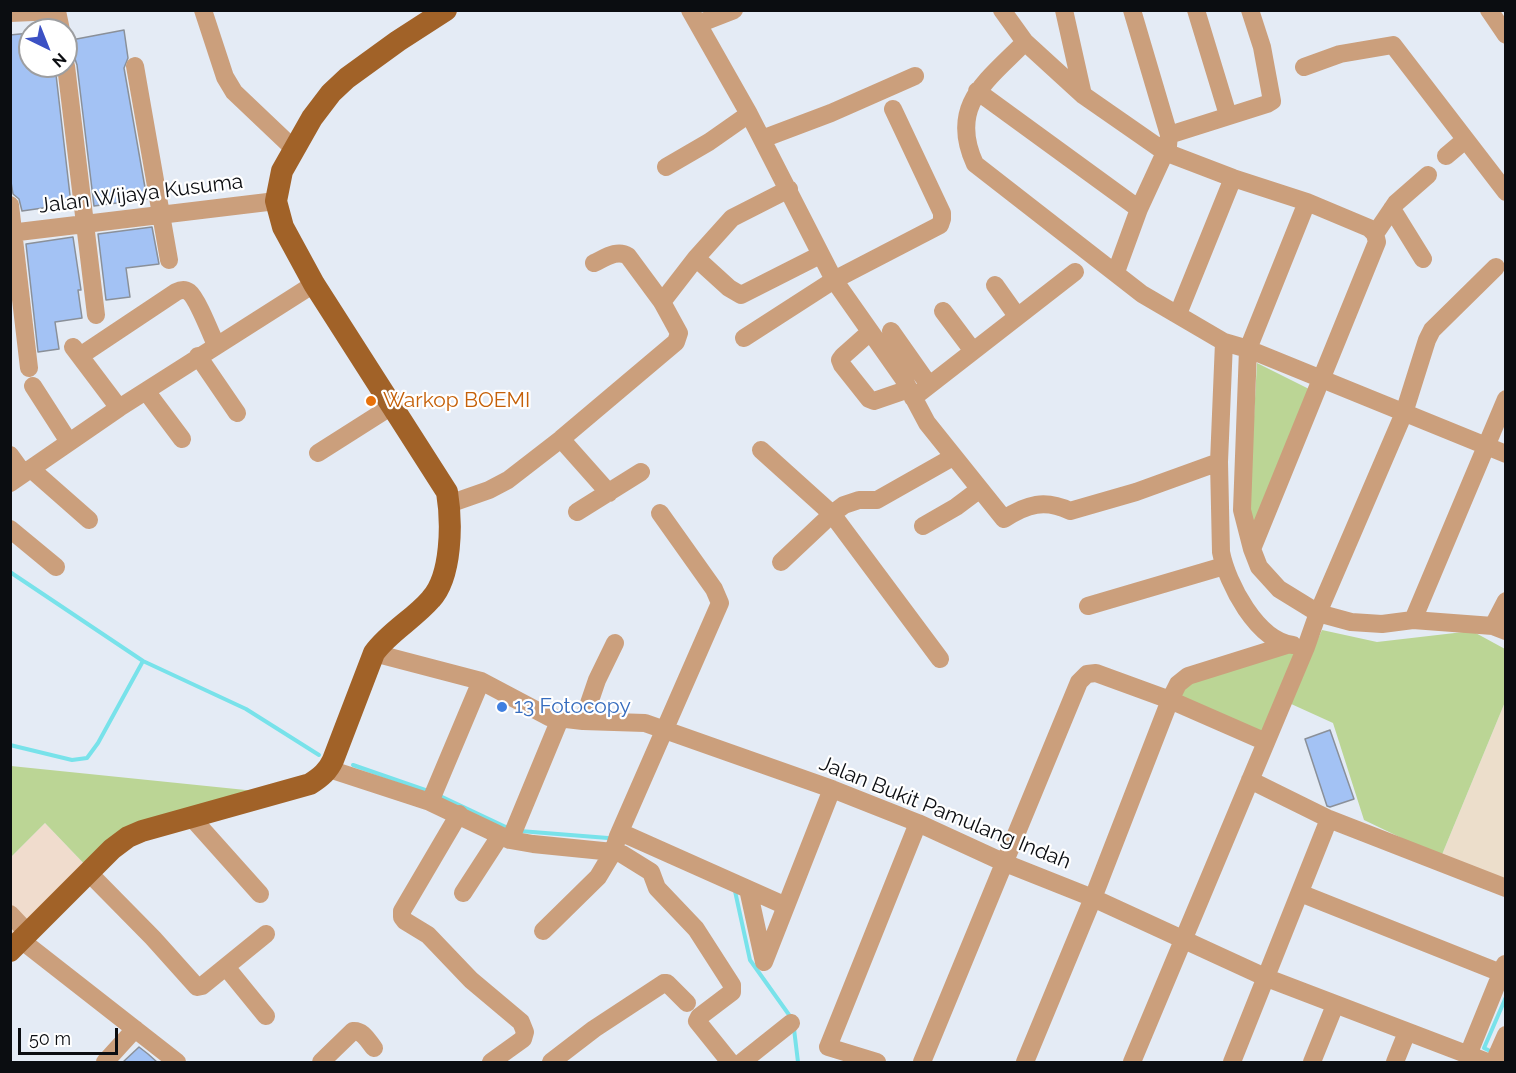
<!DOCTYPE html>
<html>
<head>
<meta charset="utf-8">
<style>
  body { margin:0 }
  #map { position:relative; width:1516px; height:1073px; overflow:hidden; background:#e4ebf5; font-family:Raleway,sans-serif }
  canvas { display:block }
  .frame { position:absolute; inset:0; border:12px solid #0b0d11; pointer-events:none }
  .north { position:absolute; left:18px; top:18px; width:60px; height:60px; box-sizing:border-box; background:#fff; border:2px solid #9d9ea0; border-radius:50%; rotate:137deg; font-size:16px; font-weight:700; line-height:24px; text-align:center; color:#0b0d11 }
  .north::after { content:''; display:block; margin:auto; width:21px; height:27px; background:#3c51c4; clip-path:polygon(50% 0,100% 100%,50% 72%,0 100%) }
  .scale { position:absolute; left:18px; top:1028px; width:100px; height:27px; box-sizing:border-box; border:3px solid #0b0d11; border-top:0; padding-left:8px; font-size:18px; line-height:21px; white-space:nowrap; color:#0b0d11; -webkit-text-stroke:4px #fff; paint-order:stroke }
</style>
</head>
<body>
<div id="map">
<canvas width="1516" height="1073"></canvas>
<div class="frame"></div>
<div class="north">N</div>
<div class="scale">50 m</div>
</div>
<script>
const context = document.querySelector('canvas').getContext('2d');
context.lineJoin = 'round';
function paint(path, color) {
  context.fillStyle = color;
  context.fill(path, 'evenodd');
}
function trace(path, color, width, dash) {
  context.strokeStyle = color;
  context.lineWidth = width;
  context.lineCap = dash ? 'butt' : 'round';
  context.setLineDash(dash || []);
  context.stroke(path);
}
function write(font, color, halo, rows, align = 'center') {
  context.font = font + ' Raleway,sans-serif';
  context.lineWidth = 4.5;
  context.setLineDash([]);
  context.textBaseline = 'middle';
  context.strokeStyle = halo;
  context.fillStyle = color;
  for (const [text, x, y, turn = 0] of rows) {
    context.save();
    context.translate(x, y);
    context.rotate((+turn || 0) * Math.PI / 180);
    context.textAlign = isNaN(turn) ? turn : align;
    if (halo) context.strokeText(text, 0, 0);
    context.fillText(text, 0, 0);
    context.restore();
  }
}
paint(new Path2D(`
  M45,823l46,48 -80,82v-96z`), '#f0dccd');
paint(new Path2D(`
  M1505,702v179l-64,-24z`), '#ecdecb');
paint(new Path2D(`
  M1257,363l54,27 -56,143 -6,-27z
  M1322,630l55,12 95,-11 33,18v53l-64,155 -77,-37 -31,-97 -44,-20z
  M1287,650l10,3 -34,81 -85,-36 8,-15z
  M11,766l264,27 -143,40 -41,38 -46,-48 -34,34z`), '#bbd595');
trace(new Path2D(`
  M10,572l133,89 103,48 73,46
  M10,745l62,15 15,-2 11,-15 45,-82
  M353,765l75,26
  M438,795l72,34
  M520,831l88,7
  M735,891l15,69 42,59
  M794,1029l4,33
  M1492,1052l-8,-4 22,-51`), '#78e2ea', 4);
const building = new Path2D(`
  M124,30l4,28 -4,10 23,131 -53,7 -17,-141 -2,-6 -8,-4 -1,-14z
  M30,33v33h25l16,138 -49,7 -3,-12 -6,-5 -3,-18v-141z
  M152,227l7,37 -33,4 4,29 -24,3 -8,-66z
  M73,237l8,53h-3l4,28 -27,4 4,27 -21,3 -12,-108z
  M1330,730l24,69 -24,8 -3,-1 -22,-67z
  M139,1047l9,7 9,8h-34z`);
paint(building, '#a3c2f4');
trace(building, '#8a9099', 1.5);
trace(new Path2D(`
  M203,10l22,67 9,15 60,57
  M690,10l59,104 85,166 69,98 24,45 77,96c23,-15 41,-20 66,-8l66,-19 83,-30
  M1002,10l23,32 58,53 82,57 68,26 74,24 62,26 6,6 2,8 -125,307
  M1064,10l19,85
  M1196,10l32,105
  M1489,10l17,25
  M10,13l47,-2 4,19
  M698,24l36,-14
  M1025,42c-38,39 -77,63 -50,122l167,130 82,48 24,7 258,105
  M66,66l30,249
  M135,66l34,194
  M1304,67l36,-13 53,-9 113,147
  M977,91l162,118
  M1169,135l98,-31 5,-3 -10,-54 -12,-37
  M762,139l69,-26 84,-37
  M1446,156l19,-16
  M666,167l43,-25 40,-28
  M1307,202l-59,147 -6,161 10,39 7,18 20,22 39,24 33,9 31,2 31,-4 80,6 13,5
  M10,205l19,163
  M1392,209l31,50
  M10,233l266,-32
  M1375,234l21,-31 32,-28
  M696,258l33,30 12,7 79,-40
  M1116,272l23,-63 29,-63 1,-11 -37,-125
  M995,285l22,31
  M662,302l34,-44 36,-40 57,-29
  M943,311l30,40
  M1178,314l55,-136
  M891,331l38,54
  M870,332l-27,24 -3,4 2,5 27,34 5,2 35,-12
  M744,338l90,-58 106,-55 2,-6v-6l-49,-104
  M1224,342l-5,120 2,90c6,31 36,89 72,93
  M73,347l46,61
  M80,356l96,-64c4,-2 9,-3 13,0 8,6 22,42 27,53
  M198,356l39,57
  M33,386l36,56
  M146,391l36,48
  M913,398l162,-126
  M561,439l48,54
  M761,450l71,64 108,145
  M318,453l74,-47
  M10,455l13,18
  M31,469l58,51
  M10,483l109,-75 195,-124
  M449,504l40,-14 19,-10 53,-41 115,-97 3,-9 -17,-31 -34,-46c-11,-7 -23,2 -34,7
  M577,512l64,-40
  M923,526l33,-19 24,-18
  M10,529l46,38
  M781,562l51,-48 12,-9 15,-5h18l76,-43
  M1088,606l136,-40
  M1413,620l93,-221
  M1493,626l13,-25
  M374,653l107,28 68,36 34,4 62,2 187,66 86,34 87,40 88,35 174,80 220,84
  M583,721l14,-41 18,-37
  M329,769l101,33 80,38 23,4 80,8 9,2 29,18 6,16 39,41 36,56v7l-33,25 -2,4 33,41
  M1250,780l79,39 177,69
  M430,802l51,-121
  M459,814l-57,97v6l3,4 23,14 43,45 50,42 4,10 -2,7 -32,23
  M192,818l68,76
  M620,832l166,74 46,-117
  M510,840l50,-121
  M88,872l65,66 44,49 5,-1 64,-52
  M748,889l16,73
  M463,893l37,-57
  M1300,893l201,80
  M10,914l18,19
  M543,931l55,-54 15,-25 5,-16 102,-233 -6,-14 -54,-76
  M21,940l156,122
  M764,962l22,-56
  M226,967l40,49
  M1468,1055l37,-91
  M105,1062l30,-33
  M321,1062l32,-31c10,-1 15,10 21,17
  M551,1062l43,-33 70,-46h3l20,20
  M742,1062l49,-39
  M877,1062l-49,-15 90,-224
  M922,1062l157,-380 8,-8 9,-1 74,27 96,42
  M1025,1062l68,-164 77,-198 8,-16 10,-8 99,-31
  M1132,1062l174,-415 12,-34 86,-200 23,-73 5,-10 64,-63
  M1232,1062l97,-243
  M1312,1062l23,-57
  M1395,1062l12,-30
  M1494,1062l12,-27`), '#cb9f7c', 18);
trace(new Path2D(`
  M10,951l102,-102 16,-12 14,-6 168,-47c11,-7 18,-13 23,-24l41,-107c15,-21 40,-34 57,-54 21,-23 21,-77 16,-107l-133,-208 -31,-57 -7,-26 6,-30 30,-53 19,-25 16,-15 51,-37 48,-31`), '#a16228', 22);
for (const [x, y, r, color] of [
  [371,401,6,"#e8710a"],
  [502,707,6,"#3f7fe0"]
]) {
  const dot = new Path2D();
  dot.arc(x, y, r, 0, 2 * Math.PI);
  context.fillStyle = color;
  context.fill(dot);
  trace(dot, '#fff', 2);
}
write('21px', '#0b0d11', '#fff', [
  ["Jalan Wijaya Kusuma",141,194,-7],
  ["Jalan Bukit Pamulang Indah",945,813,22]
]);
write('21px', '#c56008', '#fff', [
  ["Warkop BOEMI",383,401]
], 'left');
write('21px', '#366cbe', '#fff', [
  ["13 Fotocopy",514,707]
], 'left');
</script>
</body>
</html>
